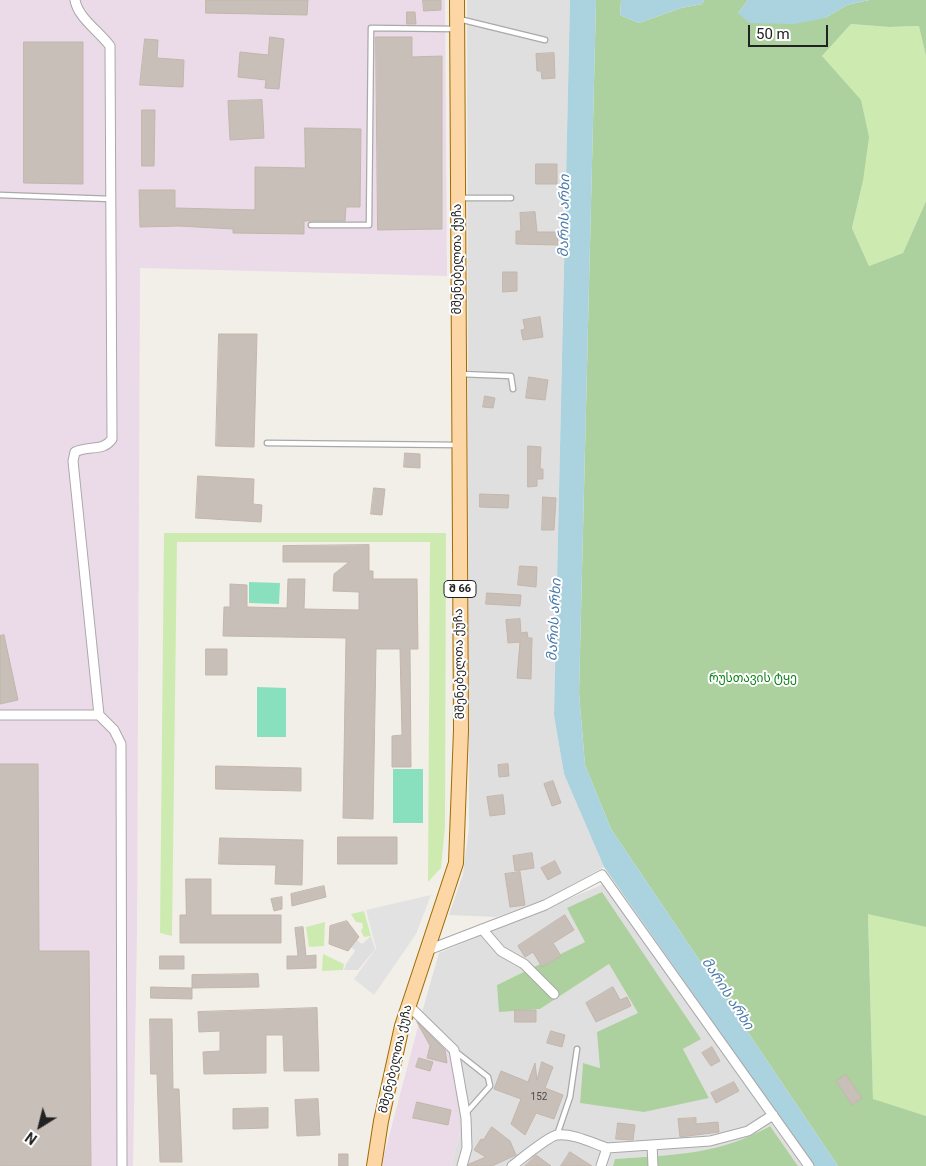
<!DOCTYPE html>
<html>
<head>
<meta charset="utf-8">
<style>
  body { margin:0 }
  #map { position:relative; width:926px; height:1166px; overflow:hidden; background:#f2efe9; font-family:Roboto,sans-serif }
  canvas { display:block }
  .north { position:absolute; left:15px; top:1101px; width:50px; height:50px; -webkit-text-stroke:4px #fff; paint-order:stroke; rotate:216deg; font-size:14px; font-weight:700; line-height:20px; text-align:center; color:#222 }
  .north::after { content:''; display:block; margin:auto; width:18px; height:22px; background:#222; clip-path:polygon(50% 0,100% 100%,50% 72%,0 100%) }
  .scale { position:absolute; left:748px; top:25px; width:80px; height:22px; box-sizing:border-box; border:2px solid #222; border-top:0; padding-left:6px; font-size:15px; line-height:18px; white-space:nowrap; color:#222; -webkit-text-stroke:4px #fff; paint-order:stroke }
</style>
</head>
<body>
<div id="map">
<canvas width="926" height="1166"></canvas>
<div class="north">N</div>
<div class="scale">50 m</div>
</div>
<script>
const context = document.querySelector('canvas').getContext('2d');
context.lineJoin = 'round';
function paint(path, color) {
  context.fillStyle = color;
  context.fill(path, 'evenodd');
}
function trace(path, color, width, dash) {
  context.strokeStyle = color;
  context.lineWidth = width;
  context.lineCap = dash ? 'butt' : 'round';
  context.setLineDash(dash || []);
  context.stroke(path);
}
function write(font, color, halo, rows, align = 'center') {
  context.font = font + ' Roboto,"Noto Sans Georgian",sans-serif';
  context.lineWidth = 4;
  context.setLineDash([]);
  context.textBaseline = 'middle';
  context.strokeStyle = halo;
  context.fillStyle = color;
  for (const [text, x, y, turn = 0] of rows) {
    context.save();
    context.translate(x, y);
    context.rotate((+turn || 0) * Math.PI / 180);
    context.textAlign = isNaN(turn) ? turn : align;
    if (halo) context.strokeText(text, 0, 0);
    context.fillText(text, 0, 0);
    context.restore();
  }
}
paint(new Path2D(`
  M467,0h103l-16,715 10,59 40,93 -60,33 -48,17 -47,-2 14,-41 6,-46z
  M604,884l202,282h-8l-29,-40 -24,14 -40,12 -89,7 -3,7h-162l9,-34 -40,-113 19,-66zM585,942l115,96 -17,11 26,49 -129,5 3,-40 17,5 38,-55 -29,-49 -69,45 -43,-24z
  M371,936l4,13 -17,21h-14l2,-6 9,-13 -4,-4 6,-7 5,4z`), '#e0dfdf');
paint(new Path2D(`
  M0,0h445l2,276 -307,-8 -3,665 -4,233h-133z
  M420,1019l30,30 10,83 -9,34h-68l1,-11z`), '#ebdbe8');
paint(new Path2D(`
  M851,24l38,3 31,-1 6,30v145l-23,52 -34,13 -17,-38 11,-47 -41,-125z
  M164,533h282l-1,294 -4,41 -13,14 2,-340h-253l-5,394 -12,-3z
  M364,911l7,25 -7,1 -3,-6 2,-4 -1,-4 -6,-1 -5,-8z
  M868,913l58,14v189l-53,-16z
  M325,922l-1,24 -15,1 -3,-20z
  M323,954l21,10 -1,6 -21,1z`), '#cdebb0');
paint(new Path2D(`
  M596,0h25l-1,15 19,8 42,-15 21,-4 2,-4h44l-10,13 87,5 22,-13 22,-5h57v56l-7,-30 -30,1 -38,-3 -29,32 39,44 8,37 -6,44 -11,47 17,38 34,-13 23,-52v726l-58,-13 5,185 53,17v50h-88l-227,-337 -26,-64 -6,-72z
  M602,892l99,147 -18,10 26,49 -65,14 -64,-9 3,-40 17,5 -3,-36 41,-19 -29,-49 -69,45 -41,3 -2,-27 88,-43 -18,-34z
  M770,1126l28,40h-185l2,-7c59,-5 102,-3 155,-33z`), '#add19e');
paint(new Path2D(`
  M249,582l31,1 -1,21 -30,-1z
  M257,687l29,1v49h-29z
  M393,769h30v54h-30z`), '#88e0be');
paint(new Path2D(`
  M431,895l-15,39 -42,61 -20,-16 22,-31 -10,-38z`), '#e2e2e2');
paint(new Path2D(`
  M570,0h26l-17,693 6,72 26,64 227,337h-24l-210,-299 -40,-93 -10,-59z
  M621,0h83l-2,4 -21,4 -42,15 -19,-8z
  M748,0h121l-22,5 -22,13 -31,6 -45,-1 -11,-10z`), '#aad3df');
const building = new Path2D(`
  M206,0h102l-1,15 -101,-2z
  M423,0h18v10l-17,1z
  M407,12h8l1,12h-9z
  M270,37l14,2 -5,50 -14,-1 1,-8 -28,-3 2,-25 28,3z
  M376,37h36v20l30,-1v173l-64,1z
  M145,39l13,1 -1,18 27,2 -1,27 -43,-2z
  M24,42h59v142l-59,-1z
  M554,53l1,25 -13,1 -1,-8h-4l-1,-17z
  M262,100l2,38 -34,2 -2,-39z
  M142,110h13l-1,56h-12z
  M305,128l56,1 -1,78h-14l-1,14h-41v13l-71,-1v-4l-54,-3 -39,1 -1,-37h36v18l80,2v-43l50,1z
  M536,164h21v20h-21z
  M535,212l2,20h20l1,13 -42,-1v-13h5l-1,-18z
  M503,272h14v19l-14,1z
  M540,317l3,20 -20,3 -2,-10 4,-1 -2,-9z
  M219,334h38l-3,113 -38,-1z
  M529,377l19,3 -3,20 -19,-2z
  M485,396l10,2 -2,10 -10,-1z
  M528,446l13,1 -1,22h3v10h-6v7l-9,1z
  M405,453l15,1v14l-16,-1z
  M198,476l56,3 -1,25 9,1 -1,17 -65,-4z
  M374,488l11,1 -3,26 -11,-1z
  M480,494l29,1 -1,13 -28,-1z
  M543,497l13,1 -2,32h-12z
  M369,545v26h4v8h44l1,70h-8l1,118h-19v-31l10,-1 -2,-86h-24l-3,170 -30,-1 3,-180 -123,-2 1,-29h6v-23l17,1v22l40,1 1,-29h17l-1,30 55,1v-18l-26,-1 1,-17 15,-12h-66v-16z
  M520,566l17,1 -1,20 -18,-2z
  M487,593l34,2 -1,11 -34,-2z
  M520,619l1,14 6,-1 1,6h4l-1,41 -14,-1 3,-36 -12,1 -2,-23z
  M4,635l14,65 -18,4v-68z
  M206,649h21v26h-21z
  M0,764h38l1,187h50l2,215h-91z
  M508,764l1,12 -10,1 -1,-12z
  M216,766l85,2v23l-85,-2z
  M553,781l8,22 -9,3 -8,-22z
  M503,795l2,19 -15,2 -3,-19z
  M338,837h59v27h-59z
  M220,838l83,2 -1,45 -27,-1 1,-19 -57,-1z
  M532,853l2,15 -19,3 -2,-15z
  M555,861l6,12 -13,7 -7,-12z
  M520,872l5,33 -15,2 -5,-33z
  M186,879h25v36h70v28h-101v-28h6z
  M324,886l2,11 -34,9 -1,-12z
  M282,897v12l-8,2 -3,-12z
  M565,915l9,15 -21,13 8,13 -19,11 -9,-15 -8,5 -7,-11z
  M347,921l12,16 -11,14 -19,-7 1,-18z
  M303,927l3,29 10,-1v13l-29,1v-13h11l-3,-28z
  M160,956h24v13h-24z
  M258,974l1,13 -67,1v-13z
  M151,987l41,1v11l-41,-1z
  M613,987l7,13 7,-3 4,9 -35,16 -10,-19z
  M317,1008l2,63h-35l-1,-36h-17v38l-62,1 -1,-22 17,-1v-20l-21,1 -1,-20z
  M515,1010h21v12h-21z
  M150,1019h22l1,70h6l3,73h-22l-3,-88h-6z
  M417,1022l28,28 2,13 -20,-5 3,-12z
  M551,1031l14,4 -3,12 -15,-4z
  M712,1047l8,14 -9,5 -9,-13z
  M419,1058l14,4 -3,9 -14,-4z
  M542,1062l11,5 -8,21 18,7 -9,24 -18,-6 -11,22 -14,-11 10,-25 -27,-10 7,-18 27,11 7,-19 2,17z
  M846,1075l16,23 -10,7 -16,-24z
  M734,1082l5,9 -23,12 -5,-10z
  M318,1099l2,36 -23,1 -2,-36z
  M417,1102l34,8 -3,15 -35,-7z
  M268,1108v20l-35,1v-20z
  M696,1118v6l22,-2 1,10 -39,5 -2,-18z
  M618,1123l17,2 -2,15 -17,-1z
  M492,1127l18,14 6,14 -24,11h-24l1,-2 17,-7 -12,-7 7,-11 2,1z
  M570,1152l22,14h-31z
  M339,1154h9v12h-9z
  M536,1155l15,11h-26z`);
paint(building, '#c7bfb8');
trace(building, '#c4b6ab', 1);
const lane = new Path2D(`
  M459,19l86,21
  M0,195l111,4
  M459,198h52
  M311,225h58l2,-197 84,1
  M460,374l51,2 2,13
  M267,443l191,2
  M455,1051l33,26 2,9 -24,27
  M557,1135l13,-38 7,-48`);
const street = new Path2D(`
  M75,0c3,18 24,31 35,46l2,393c-9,13 -23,6 -37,13l-2,9 26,254
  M0,715h99l15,15 7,14 1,422
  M482,929l19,22 23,13 30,30
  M428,950l117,-45 57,-30 207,291
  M408,1005l46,45 12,68 1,30 -5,18
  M652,1145l1,21
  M607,1148l103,-7 38,-10 25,-16
  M512,1166c9,-7 37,-30 45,-31 16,-2 35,8 50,13l-6,18`);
const primary = new Path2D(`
  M374,1166l7,-45 21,-95 54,-163 5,-133 -4,-730`);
trace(lane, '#a9a9a9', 7);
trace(street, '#a9a9a9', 11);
trace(primary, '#a06b00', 16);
trace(lane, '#fff', 4.5);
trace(street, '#fff', 9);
trace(primary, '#fcd6a4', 14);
write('10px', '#4b4948', null, [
  ["152",539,1097]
]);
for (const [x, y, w] of [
  [460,589,32]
]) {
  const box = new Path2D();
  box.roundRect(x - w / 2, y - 8.5, w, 17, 4);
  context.fillStyle = '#fff';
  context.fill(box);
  trace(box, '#222', 1);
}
write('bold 11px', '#222', null, [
  ["შ 66",460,589]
]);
write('12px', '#222', '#fff', [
  ["მშენებელთა ქუჩა",458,259,-90],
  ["მშენებელთა ქუჩა",460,664,-91],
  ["მშენებელთა ქუჩა",396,1059,-77]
]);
write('12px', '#0c8416', '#fff', [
  ["რუსთავის ტყე",753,679]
]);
write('italic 14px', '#4a7aab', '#fff', [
  ["მარის არხი",565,216,-89],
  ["მარის არხი",555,620,-87],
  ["მარის არხი",727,994,57]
]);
</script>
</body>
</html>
